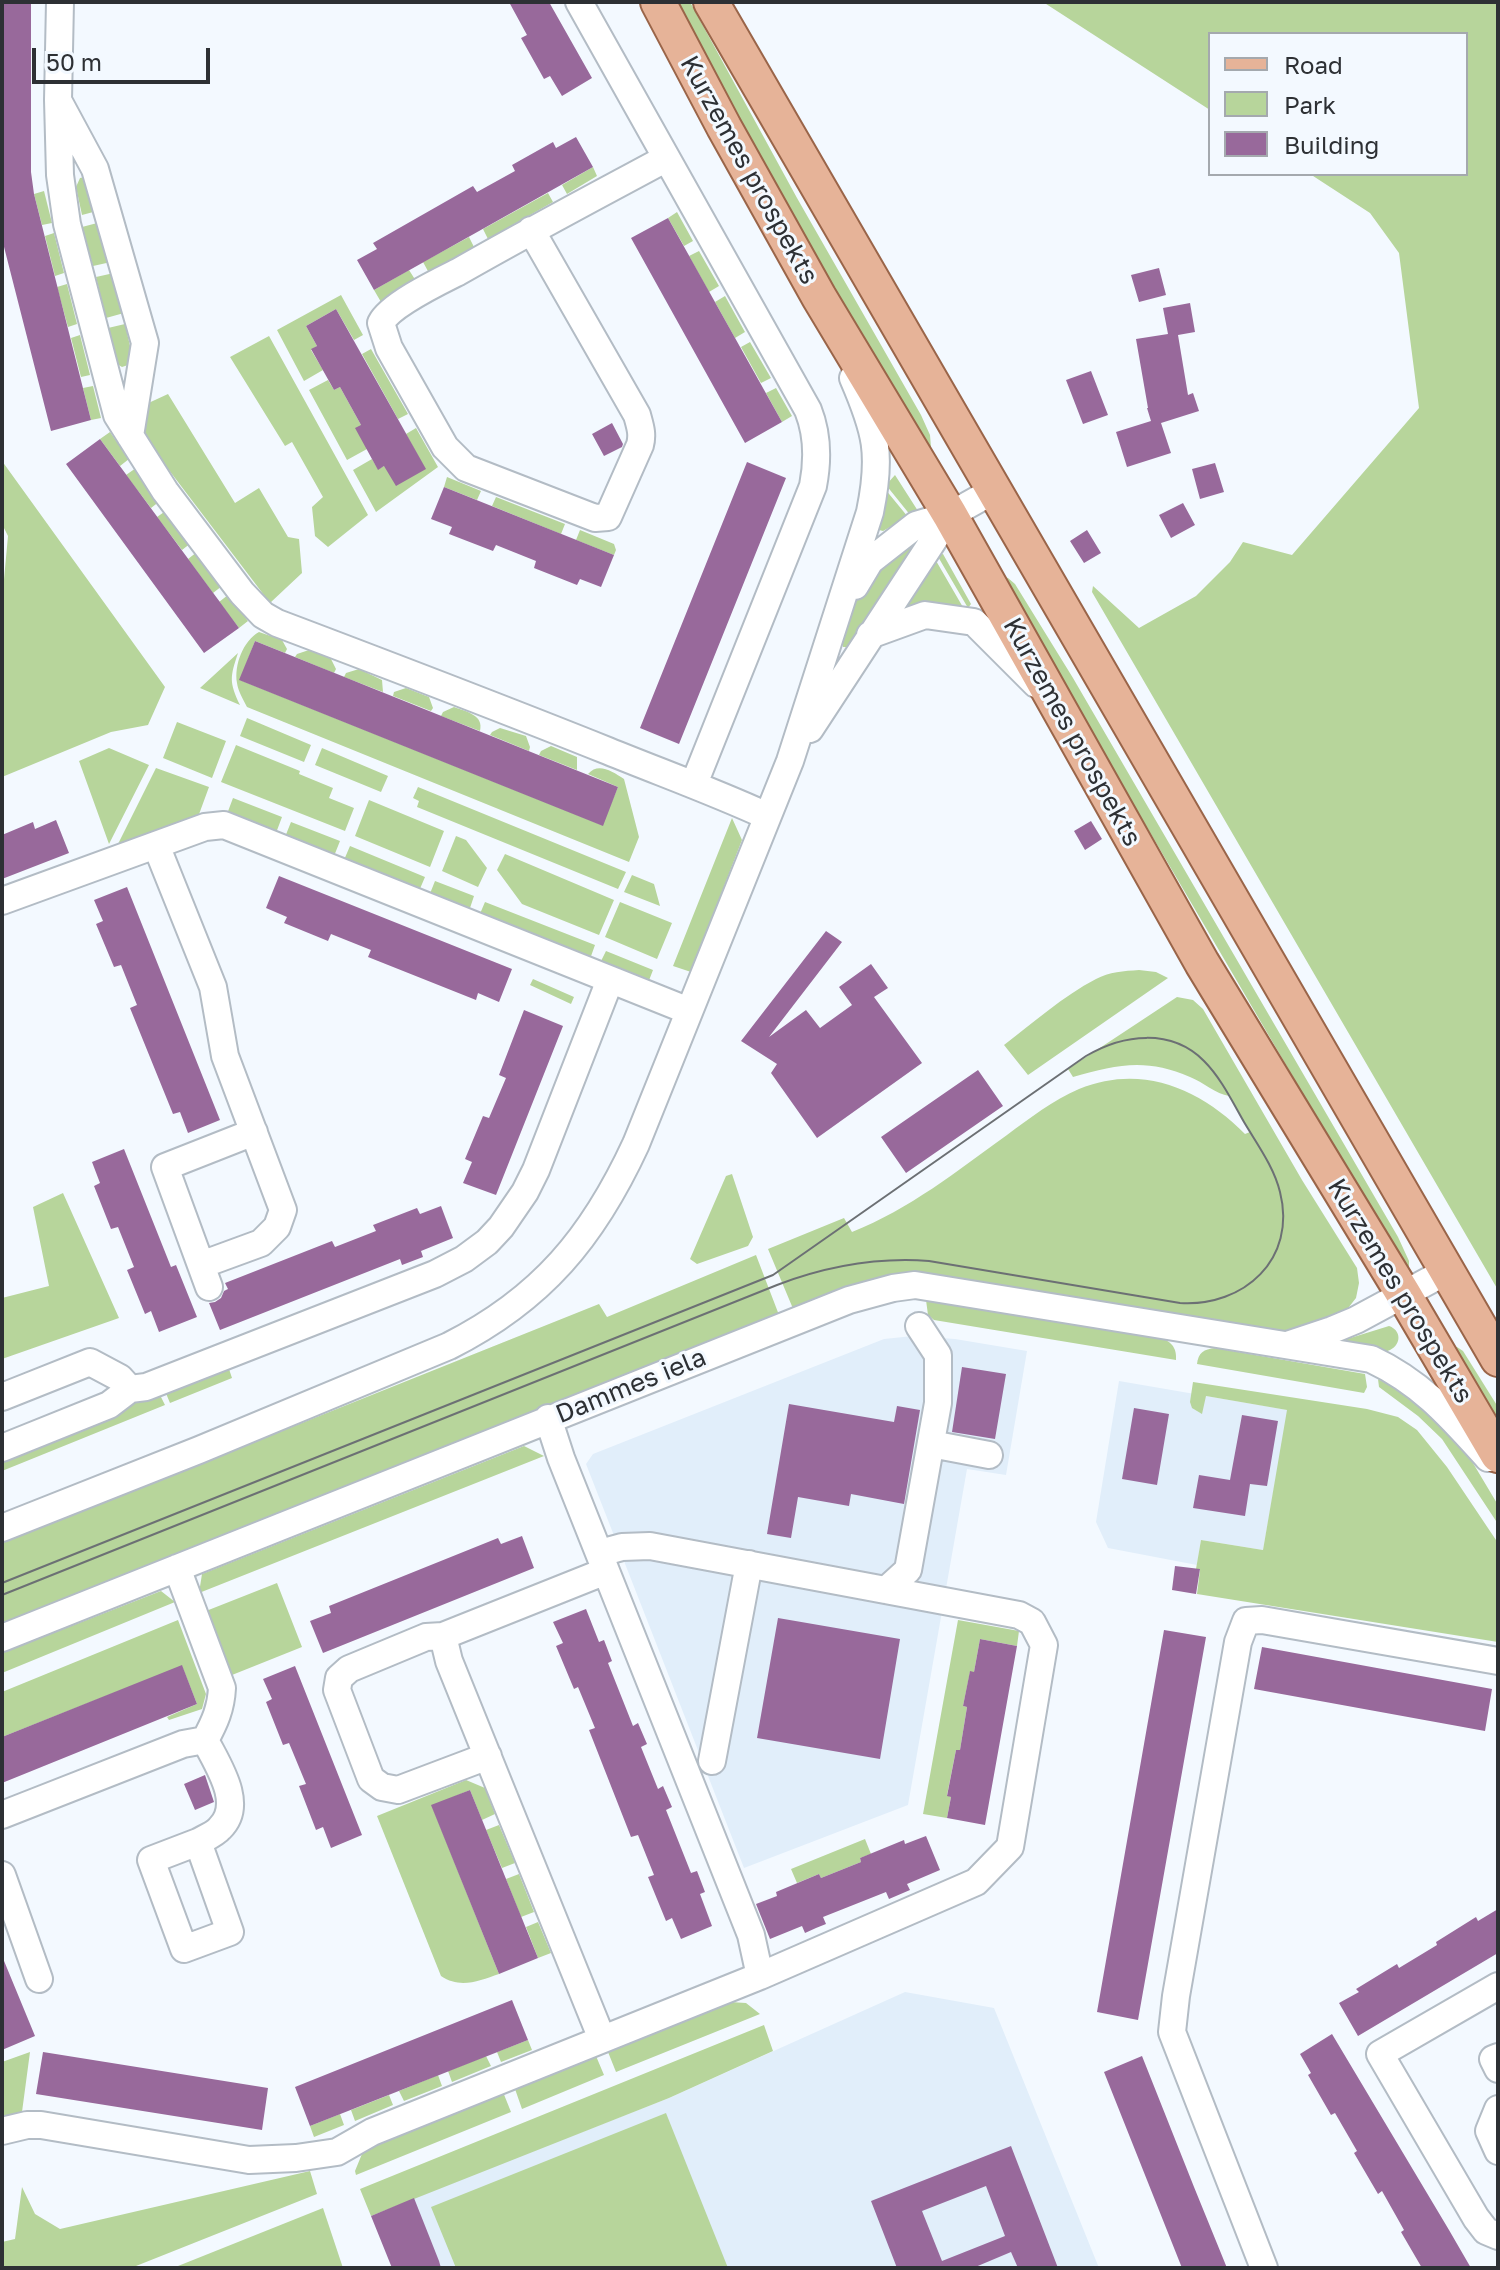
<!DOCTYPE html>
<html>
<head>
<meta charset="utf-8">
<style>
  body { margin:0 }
  #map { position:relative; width:1500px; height:2270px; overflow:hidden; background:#f3f9ff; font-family:"Golos Text",sans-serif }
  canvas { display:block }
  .frame { position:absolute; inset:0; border:4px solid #2d3034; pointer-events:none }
  .legend { position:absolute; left:1208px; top:32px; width:260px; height:144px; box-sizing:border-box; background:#f3f9ff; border:2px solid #a4a9ae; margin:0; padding:10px 14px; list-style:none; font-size:24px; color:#2d3034 }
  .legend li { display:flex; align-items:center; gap:16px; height:40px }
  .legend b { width:40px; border:2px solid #a4a9ae }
  .scale { position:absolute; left:32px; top:48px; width:178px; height:36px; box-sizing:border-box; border:4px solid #2d3034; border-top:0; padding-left:10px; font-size:24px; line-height:28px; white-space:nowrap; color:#2d3034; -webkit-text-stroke:6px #f3f9ff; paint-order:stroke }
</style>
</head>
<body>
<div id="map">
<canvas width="1500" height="2270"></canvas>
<div class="frame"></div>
<ul class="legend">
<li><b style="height:10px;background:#e6b398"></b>Road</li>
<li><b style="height:22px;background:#b7d59b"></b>Park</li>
<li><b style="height:22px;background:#98699b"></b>Building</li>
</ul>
<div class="scale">50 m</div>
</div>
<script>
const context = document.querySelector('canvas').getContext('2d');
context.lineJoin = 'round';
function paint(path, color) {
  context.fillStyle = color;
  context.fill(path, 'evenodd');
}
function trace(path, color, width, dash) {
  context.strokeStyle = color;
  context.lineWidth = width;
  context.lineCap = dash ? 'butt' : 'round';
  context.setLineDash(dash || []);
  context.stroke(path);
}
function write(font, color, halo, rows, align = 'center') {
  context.font = font + ' "Golos Text",sans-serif';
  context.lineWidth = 6;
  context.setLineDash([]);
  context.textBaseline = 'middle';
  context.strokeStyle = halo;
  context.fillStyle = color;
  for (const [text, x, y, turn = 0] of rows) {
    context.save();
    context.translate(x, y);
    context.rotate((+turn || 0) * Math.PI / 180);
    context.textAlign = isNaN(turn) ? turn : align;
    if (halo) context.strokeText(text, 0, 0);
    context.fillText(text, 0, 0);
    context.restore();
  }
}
paint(new Path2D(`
  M913,1336l42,3 72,12 -21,124 -39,-6 -59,336 -164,63 -158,-404 7,-10 291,-115z
  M1119,1381l169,29 -25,140 -62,-10 -4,25 -89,-17 -12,-26z
  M905,1992l89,16 105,260h-658l-28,-70 256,-100z`), '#e1eefa');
paint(new Path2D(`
  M672,2h18l107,196 124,217 9,20 2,24z
  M1043,2h455v1288l-406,-698 1,-6 46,42 57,-32 34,-34 13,-20 49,13 127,-147 -20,-155 -29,-40 -60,-39h156v-140h-256v76z
  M593,167l4,9 -30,18 -5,-9z
  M85,177l12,34 -15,4 -6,-28 4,-9z
  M44,191l8,32 -10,2 -8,-31z
  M548,193l5,9 -65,37 -5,-10z
  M677,212l16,29 -9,5 -16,-28z
  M101,222l10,40 -18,4 -11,-39z
  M54,233l10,40 -9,3 -10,-40z
  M469,237l5,10 -45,26 -6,-11z
  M699,251l20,35 -10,6 -20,-36z
  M409,270l7,11 -35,21 -7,-12z
  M114,273l10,40 -18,5 -10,-41z
  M67,284l10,40 -9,3 -11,-40z
  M341,295l22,40 -9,5 -18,-31 -30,17 11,20 -6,4 12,20 -19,11 -27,-51z
  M725,296l20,36 -10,6 -20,-36z
  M125,324l8,35 -2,5 -9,3 -5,-3 -9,-36z
  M80,335l10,40 -9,2 -10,-39z
  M269,336l99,179 -40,32 -13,-11 -3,-29 11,-10 -31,-55 -7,4 -55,-89z
  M750,342l21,36 -10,5 -20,-36z
  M371,349l37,65 -10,5 -36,-65z
  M328,380l6,10 6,-3 21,38 6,24 -20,11 -38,-70z
  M93,386l8,32 -10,2 -8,-32z
  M776,388l16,28 -10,6 -16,-29z
  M168,394l67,109 24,-15 29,49 11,2 3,34 -32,30 -111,-146 -15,-26 -2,-25z
  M416,428l22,39 -62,45 -23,-42 19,-11 6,10 6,-3 41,3 -19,-35z
  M110,432l19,27 -9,7 -20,-27z
  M2,461l163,226 -17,38 -37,7 -109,45v-176l6,-65 -6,-12z
  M136,468l24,33 -9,7 -25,-33z
  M895,475l23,36 -7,5 -25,-31z
  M447,477l34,14 -4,9 -33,-13z
  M885,489l23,28 -25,14 -4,-1 -3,-4z
  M496,497l69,27 -4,10 -69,-28z
  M167,510l24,33 -9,7 -25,-33z
  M580,530l34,14 2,6 -2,5 -38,-15z
  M917,540v5l-66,99 -3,3h-5l-1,-5c8,-27 16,-56 37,-76 10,-10 25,-17 38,-26z
  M197,552l25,34 -9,7 -25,-34z
  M943,554l28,50 -3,4 -31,-53z
  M935,559l29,50 -57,-1 -1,-4z
  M1000,576l8,2 7,6 58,94 325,559 11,24v7l-3,2z
  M228,595l20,26 -9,7 -20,-26z
  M259,632l23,8 5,9 -2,4 -30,-12 -15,39 362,145 16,-38 -30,-13c10,-12 24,-3 36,5l15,58 -10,25 -382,-155c-4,-8 -9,-16 -10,-24 -3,-18 6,-42 22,-51z
  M309,650l22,9 5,10 -2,4 -39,-16 2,-3z
  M238,653c-8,24 -9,29 2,52l-40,-17z
  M359,669l23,11 1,12 -39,-15 2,-4z
  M406,688l23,9 4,11 -2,3 -38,-15 1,-4z
  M454,707c13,5 30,8 26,24l-39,-15 2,-4z
  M247,718l64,27 -7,17 -64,-26z
  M177,722l49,19 -14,37 -49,-20z
  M500,728l26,8 4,11 -1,4 -39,-16 2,-3z
  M236,745l64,26 -1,3 34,14 -4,10 25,10 -9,23 -124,-49z
  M551,746l26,11v13l-38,-15 2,-4z
  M109,748l40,17 -40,79 -30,-83z
  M322,748l66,28 -7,16 -66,-27z
  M156,768l53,19 -11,30 -82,31z
  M418,787l208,85 -8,17 -201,-82 2,-6 -6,-3z
  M233,798l49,19 -6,16 -49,-19z
  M369,800l75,31 -14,36 -75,-31z
  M732,818l10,22 -51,132 -18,-6z
  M291,822l49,19 -6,15 -49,-19z
  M456,836l10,4 21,28 -9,19 -36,-16z
  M350,846l75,31 -6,14 -75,-31z
  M505,854l109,46 -15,35 -77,-31 -25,-34z
  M632,875l22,9 6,22 -36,-14z
  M435,881l39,15 -5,15 -40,-15z
  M485,902l110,43 -5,14 -111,-43z
  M620,902l52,21 -15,36 -52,-22z
  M606,951l47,19 -5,13 -48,-20z
  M1139,970l17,2 12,6 -140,97 -24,-30c29,-22 59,-49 92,-66 13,-7 28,-8 43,-9z
  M533,979l41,18 -3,7 -41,-19z
  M1177,997l16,3 10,9 99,171 55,88 2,15 -3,15 -11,14 -59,22 -356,-59 -136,36 -26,-62 76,-31 8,14c58,-23 105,-61 155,-97 23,-17 46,-35 72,-46 63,-26 122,0 166,45l5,-2 -21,-36c-13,-2 -26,-14 -39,-19 -43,-19 -73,-13 -117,0l-5,-8z
  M732,1174l21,63 -5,9 -51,18 -7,-5 36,-83z
  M63,1193l56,125 -117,41v-61l47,-12 -16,-79z
  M756,1255l23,60 -777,309v-81l597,-239 8,13z
  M926,1300l232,37c12,4 19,9 18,23l-242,-40 -6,-5z
  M1389,1326c12,4 13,18 1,24 -13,6 -45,-3 -59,-6z
  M1448,1346l9,1 6,4 35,56v22z
  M1215,1348l150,26 2,13 -3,6 -167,-29c1,-11 7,-15 18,-16z
  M228,1366l4,12 -62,25 -5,-12z
  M1378,1379l40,22 40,37 40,67v19l-56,-85 -24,-23 -39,-29z
  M1193,1382l174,27 31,8 19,13 30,37 51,76v99l-301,-48 3,-24 -4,-1 5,-29 62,10 24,-140 -81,-14 -4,18 -10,-6 -2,-6z
  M159,1393l6,12 -163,66v-14z
  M524,1446l20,10 -345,137 3,-19z
  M277,1583l25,64 -70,28 -26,-64z
  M161,1591l14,11 -173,71v-20z
  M178,1620l28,74 -4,15 -33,11 -2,-3 30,-13 -15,-38 -180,71v-45z
  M958,1620l61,11 -2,15 -37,-7 -6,33h-4l-7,34 4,1 -7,43h-4l-9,45 4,2 -4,21 -24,-4z
  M466,1780l19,8 10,26 -13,6 -12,-30 -38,16 67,168c-20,7 -39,15 -58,2l-64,-160z
  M499,1825l16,38 -13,5 -16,-38z
  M865,1839l6,15 -11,4 1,4 -40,16 -2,-4 -22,9 -6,-14z
  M519,1874l15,38 -13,5 -15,-38z
  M538,1922l13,31 -13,5 -12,-31z
  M730,2002l16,1 14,11 -144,58 -8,-20z
  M764,2025l9,26 -104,47 -298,118 -11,-27z
  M528,2040l4,10 -31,12 -4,-10z
  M30,2052l-8,60 -20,5v-55z
  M486,2056l5,10 -39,16 -4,-11z
  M596,2056l8,19 -82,34 -7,-20z
  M438,2075l4,11 -38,15 -5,-10z
  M503,2092l8,20 -155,63 -1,-4 9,-22z
  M389,2095l4,10 -38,16 -4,-11z
  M666,2113l62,155h-272l-25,-61z
  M340,2114l4,11 -30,12 -4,-11z
  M310,2171l7,23 -186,74h-129v-26l13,-3 7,-52 13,27 25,15z
  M323,2208l20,60h-170z`), '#b7d59b');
paint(new Path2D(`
  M2,2h29v170l3,22 57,226 -40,11 -49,-192z
  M509,2h40l43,76 -30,18 -12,-20 -6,3 -23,-41 6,-3z
  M576,137l17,30 -219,123 -17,-30 20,-11 -4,-6 100,-57 4,6 38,-21 -3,-6 41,-23 3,6z
  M668,218l114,204 -37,21 -114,-205z
  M1159,268l7,27 -27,7 -8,-27z
  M1190,303l5,29 -17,3 10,60 5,-2 6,18 -38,12 10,30 -44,14 -11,-35 35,-11 -4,-13h1l-12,-69 32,-5 -5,-26z
  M336,309l90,160 -30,17 -12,-20 -6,4 -23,-42 6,-3 -21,-38 -6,3 -23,-41 6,-3 -11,-20z
  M1091,371l17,44 -25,9 -17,-44z
  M612,423l11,21 -1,3 -18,9 -12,-22z
  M100,439l139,189 -35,25 -138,-189z
  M747,462l39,16 -107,266 -39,-16z
  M1215,463l9,29 -24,7 -8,-30z
  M444,487l170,68 -13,32 -21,-8 -3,6 -43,-17 2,-7 -40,-16 -3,6 -44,-17 3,-7 -21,-8z
  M1183,503l12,22 -24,13 -12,-23z
  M1087,530l14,23 -17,10 -14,-22z
  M255,641l363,146 -15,39 -364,-146z
  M56,820l13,33 -67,26v-44l31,-13 2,7z
  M1091,821l11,18 -17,11 -11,-19z
  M279,876l233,93 -13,33 -21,-9 -2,7 -108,-43 3,-7 -40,-16 -3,7 -44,-18 3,-6 -21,-9z
  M127,887l93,233 -32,13 -8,-21 -7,2 -43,-106 7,-3 -16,-40 -7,2 -18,-43 7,-3 -9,-21z
  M826,931l16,11 -73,95 37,-27 14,18 32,-23 -13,-18 32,-23 17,24 -14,9 48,66 -105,75 -46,-65 6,-9 -36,-23z
  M524,1010l39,16 -67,169 -33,-12 9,-21 -7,-3 18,-43 6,2 17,-40 -7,-3z
  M978,1070l25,36 -97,67 -25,-36z
  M124,1149l47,118 5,-2 21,52 -38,15 -8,-21 -6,3 -18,-44 7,-3 -16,-40 -7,2 -17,-43 6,-3 -8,-21z
  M441,1206l12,32 -32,13 2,6 -21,8 -2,-6 -180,71 -11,-27 6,-1 6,-4 3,-7 4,-2 -3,-6 107,-42 3,6 41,-16 -3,-6 44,-17 3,6z
  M962,1367l44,7 -11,65 -43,-7z
  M789,1404l105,18 3,-16 23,4 -16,94 -53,-10 -2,12 -51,-9 -7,41 -24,-4z
  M1134,1408l35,6 -12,71 -35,-6z
  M1242,1415l36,6 -11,65 -17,-2 -5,32 -52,-8 6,-33 31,5z
  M522,1536l12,32 -211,85 -13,-32 21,-8 -2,-7 169,-68 3,6z
  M1175,1566l25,3 -4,25 -24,-4z
  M586,1609l13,33 5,-2 8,21 -4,2 25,63 5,-3 9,21 -6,3 17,42 5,-3 9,21 -6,3 25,63 6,-2 8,21 -5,2 12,32 -31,13 -9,-21 -6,3 -18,-44 6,-2 -16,-40 -7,2 -42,-107 6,-2 -17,-41 -4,2 -18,-43 7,-3 -10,-21z
  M778,1618l122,21 -20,120 -123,-21z
  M1164,1630l42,7 -68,383 -41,-8z
  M980,1639l37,7 -32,179 -38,-7 4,-21 -4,-1 9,-46h4l7,-43 -4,-1 7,-35 4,1z
  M1262,1647l230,42 -7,42 -231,-42z
  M182,1665l15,39 -195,79v-46z
  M295,1666l67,169 -31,13 -8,-21 -7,3 -17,-44 7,-2 -17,-41 -6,2 -17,-43 6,-3 -9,-20z
  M205,1775l9,27 -19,8 -11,-26z
  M470,1790l68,168 -39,16 -68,-169z
  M926,1836l14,34 -33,14 3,6 -21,9 -3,-7 -63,25 3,7 -10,4 -11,5 -3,-7 -32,13 -14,-35 21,-8 -1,-4 43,-18 2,4 40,-16 -1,-4 44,-18 1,4z
  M1498,1909v44l-140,83 -19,-33 20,-11 -3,-3 41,-25 2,4 38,-23 -1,-3 40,-25 2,4z
  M2,1956l33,80 -33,14z
  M512,2000l16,40 -218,86 -15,-39z
  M1332,2034l117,196 22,38h-49l-21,-36 3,-2 -22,-39 -4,3 -24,-41 3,-2 -22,-38 -4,2 -23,-40 3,-2 -11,-19z
  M43,2052l225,36 -6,42 -226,-36z
  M1142,2056l52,131 33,81h-45l-78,-196z
  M1011,2146l47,122h-40l-7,-16 -38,16h-76l-26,-67zM986,2186l19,50 -63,25 -20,-50z
  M414,2198l25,63 2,7h-49l-21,-52z`), '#98699b');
const minor = new Path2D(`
  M60,2l-2,98 2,75 7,49 50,191 48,76 77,102 21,22 14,8c111,42 221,84 331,128 54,22 107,41 159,65
  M579,2l229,408c10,25 10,50 5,76l-119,298
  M60,104l35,65 50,174 -15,93
  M531,230l106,185c3,11 6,19 3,30l-32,72 -13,1 -129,-50 -21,-21 -56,-99 -8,-25c9,-18 57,-41 77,-51 68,-39 138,-76 207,-113
  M855,586l15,-25 46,-36 34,-10 43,-24
  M870,635l55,-20 49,7 62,62
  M810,729l140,-214
  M156,845l57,142 12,69 58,154 -6,17 -16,16 -60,22
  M2,901l203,-74 19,-2 465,186
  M209,1287l-44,-120 89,-35
  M1290,1344l42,-14 24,-10 91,-49
  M2,1397l88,-35 30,16 10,11
  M548,1418l13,40 190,477 9,41
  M931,1444l58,11
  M2,1448l107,-43 21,-16 16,-2 289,-113 29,-15 23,-17 14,-15 24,-35 11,-22 74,-190
  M2,1528l197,-78 250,-104c93,-47 144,-109 187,-202l154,-383 80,-249c12,-58 6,-81 -17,-134
  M177,1568l45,120c-1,20 -7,34 -17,52
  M886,1590l22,-20 30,-167v-48l-19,-29
  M443,1636l6,25 153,378
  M2,1638l847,-338 44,-12 22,-3 456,74c51,24 80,58 117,99
  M488,1756l-90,34 -16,-3 -11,-8 -34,-89 2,-12 10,-9 77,-32 17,-1 163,-65
  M712,1761l37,-197
  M2,1815l181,-71 22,-4
  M198,1842l-47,18 33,89 46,-17 -32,-90c7,-4 17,-8 22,-14 25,-24 -3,-64 -15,-88
  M2,1875l37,104
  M1498,1986l-118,68 96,164 10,13 12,5
  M1498,2057l-5,2 5,10
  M1498,2109l-9,22 9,20
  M2,2131l25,-6h14l208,35 47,-2 41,-6 35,-20 388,-156 216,-94 34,-35 34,-202 -12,-23 -13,-7 -369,-69 -28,1 -22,6
  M1264,2268l-92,-236 4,-36 62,-354 8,-21 16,-1 236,41`);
const major = new Path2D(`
  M658,2l66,125 95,170 131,218 252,448 202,332 94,160
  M711,2l787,1357`);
trace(minor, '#b3bcc5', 30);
trace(major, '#9a6549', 38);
trace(minor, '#fff', 26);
trace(major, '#e6b398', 34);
trace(new Path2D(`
  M2,1583l771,-308 313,-219c37,-22 85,-28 118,5 17,17 28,40 40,61 13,22 30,45 36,70 17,67 -36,115 -100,111l-251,-42c-53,-4 -102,5 -152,24l-775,310`), '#6c7074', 2);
write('26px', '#2d3034', '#f3f9ff', [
  ["Kurzemes prospekts",749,170,61],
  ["Kurzemes prospekts",1072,732,61],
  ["Kurzemes prospekts",1400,1291,59],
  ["Dammes iela",631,1386,-22]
]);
</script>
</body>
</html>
